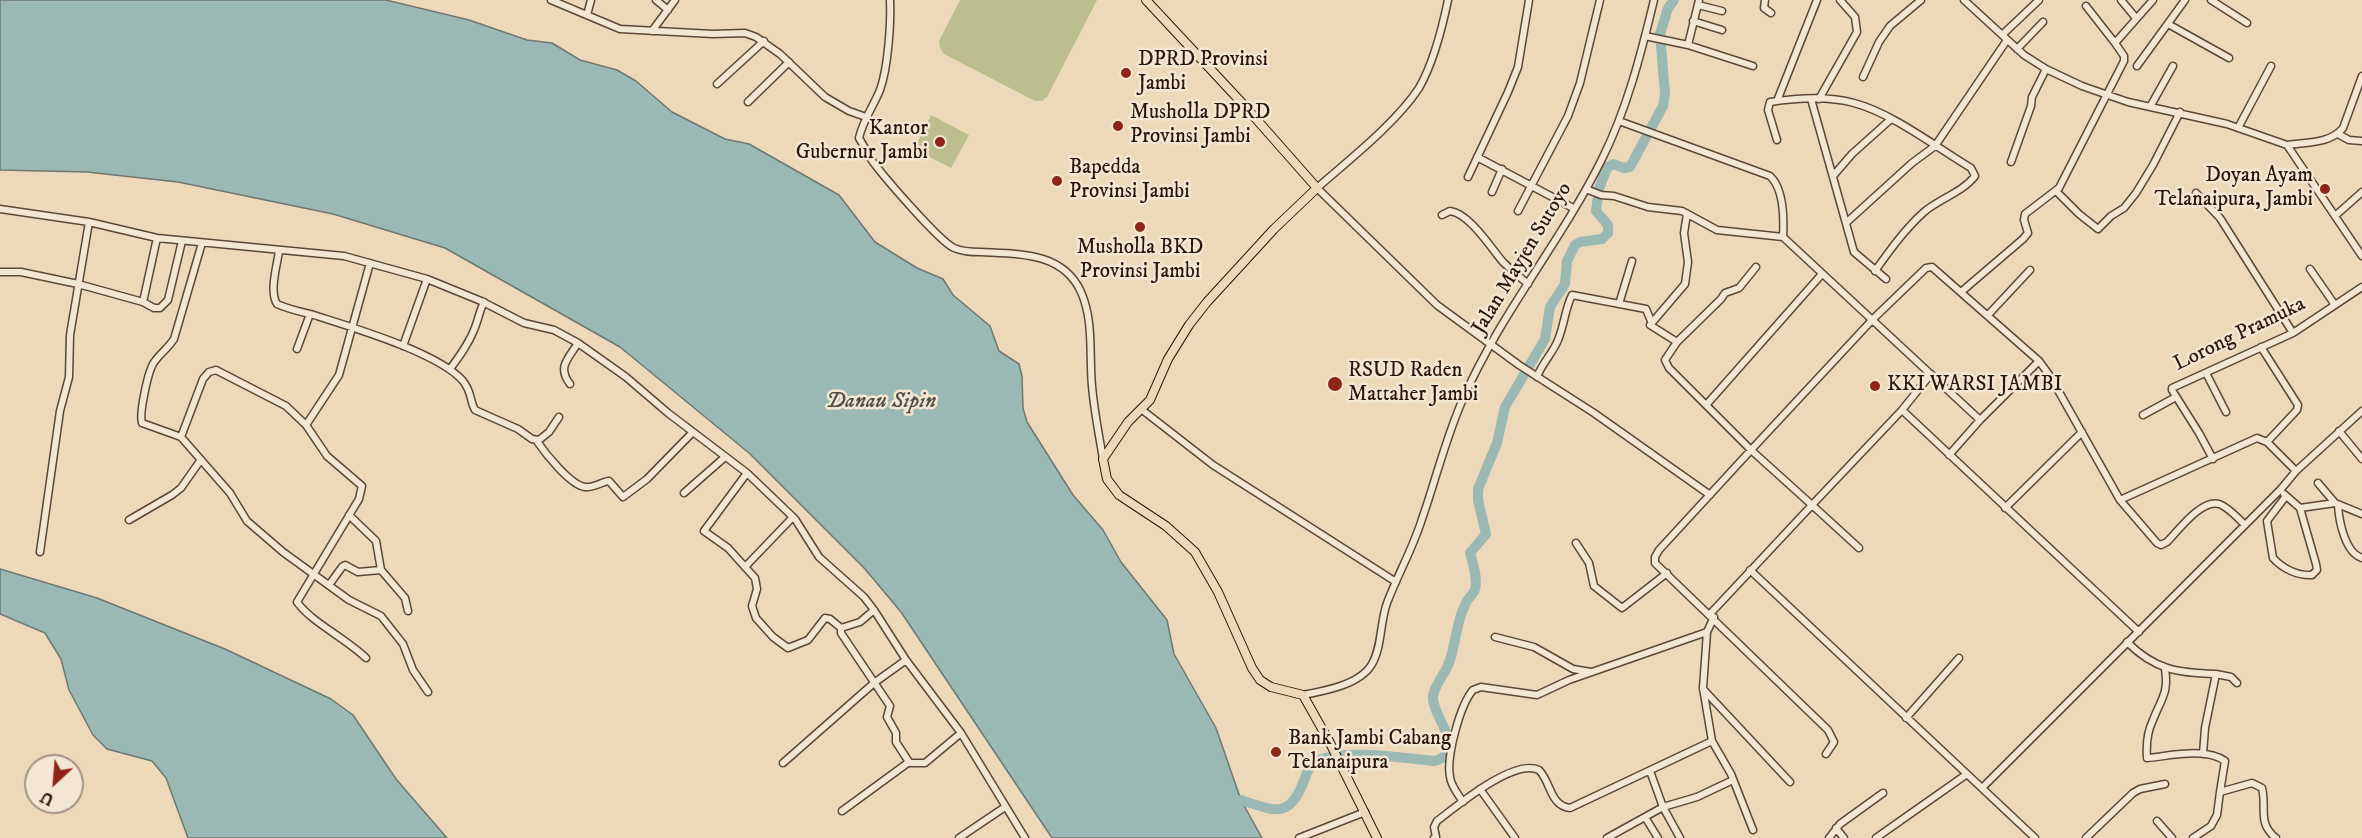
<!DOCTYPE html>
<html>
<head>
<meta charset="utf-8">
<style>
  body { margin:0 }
  #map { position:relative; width:2362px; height:838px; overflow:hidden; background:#edd9ba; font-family:"IM FELL DW Pica",serif }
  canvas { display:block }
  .north { position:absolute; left:24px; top:754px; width:60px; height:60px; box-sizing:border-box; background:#f3e6d2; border:2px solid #a39283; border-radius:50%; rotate:206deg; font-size:16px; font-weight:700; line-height:24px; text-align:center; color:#2c150c }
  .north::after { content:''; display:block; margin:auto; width:21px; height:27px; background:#8f2418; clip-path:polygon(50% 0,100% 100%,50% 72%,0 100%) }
</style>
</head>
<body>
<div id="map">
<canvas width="2362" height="838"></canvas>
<div class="north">U</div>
</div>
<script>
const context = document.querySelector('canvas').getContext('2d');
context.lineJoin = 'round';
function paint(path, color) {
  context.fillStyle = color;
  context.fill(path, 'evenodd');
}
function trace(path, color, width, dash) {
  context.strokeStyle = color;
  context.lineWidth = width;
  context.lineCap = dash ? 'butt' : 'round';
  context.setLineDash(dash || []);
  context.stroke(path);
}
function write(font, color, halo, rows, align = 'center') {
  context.font = font + ' "IM FELL DW Pica",serif';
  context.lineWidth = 5;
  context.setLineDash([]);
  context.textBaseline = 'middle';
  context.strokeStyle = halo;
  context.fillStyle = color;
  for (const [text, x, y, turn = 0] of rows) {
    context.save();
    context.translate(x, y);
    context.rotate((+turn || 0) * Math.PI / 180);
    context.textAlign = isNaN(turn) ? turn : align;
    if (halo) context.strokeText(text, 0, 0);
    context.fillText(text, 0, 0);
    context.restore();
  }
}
paint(new Path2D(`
  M960,0h137l-50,97 -5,4h-7l-91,-47 -4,-6 -1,-7z
  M931,115l38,20 -18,33 -37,-19z`), '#bcbe8d');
const water = new Path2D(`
  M0,0h386l83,20 58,20 25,3 28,17 37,10 19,11 36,31 53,27 24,5 90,51 36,47 42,26 26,11 10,16 37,31 9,25 20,13 3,12 1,32 4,14 46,73 30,35 18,32 46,58 7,34 42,74 25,72 21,38h-210l-151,-226 -36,-43 -116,-116 -129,-106 -175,-99 -112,-34 -155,-32 -91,-10 -87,-2z
  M0,569l97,29 128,51 106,50 22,16 43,64 51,59h-259l-22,-60 -14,-17 -45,-12 -14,-14 -24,-45 -8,-31 -16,-26 -45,-19z`);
paint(water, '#9ab9b5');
trace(water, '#6e7771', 1.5);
trace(new Path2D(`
  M1241,800c36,12 49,19 64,-22 3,-8 5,-14 14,-18 27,-11 84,-2 115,1 37,-8 -4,-46 -1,-65 2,-12 12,-22 16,-33 7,-19 7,-41 16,-58 2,-6 8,-10 10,-16 3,-10 -2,-25 -5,-36l16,-19 -8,-34v-11l19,-46 8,-36 40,-68 5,-32 15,-23 2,-23 8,-16 5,-3 22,-3 6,-6v-8l-12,-14 3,-22 8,-21 6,-4 11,4 6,-1 33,-61 2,-12 -5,-60 8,-26 6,-8`), '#9ab9b5', 10);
const minor = new Path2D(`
  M551,0l69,29 93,5 32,-1 11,4 24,17 45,43 24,14 17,6
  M656,0l12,10
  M890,0c1,24 -2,68 -10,90 -7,17 -17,30 -21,48 5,8 9,17 14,24 12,16 66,79 81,86 9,4 18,4 27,4 38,2 82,0 100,40 13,29 8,63 11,94 2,24 7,49 11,73
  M1448,0c-6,29 -14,62 -29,88 -23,35 -70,72 -102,100l120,117 82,60 75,48 116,82
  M1765,0l-1,8 7,5
  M1964,0l60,55 22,14 36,17 46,16 99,22 60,21 75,111
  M2121,0l15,18
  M2211,0l36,23
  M1698,5l24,6
  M2086,6l29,37
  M587,15l4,-15
  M1693,21l29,9
  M2168,24l61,34
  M652,31l23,-31
  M2002,35l37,-35
  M1645,36l43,9 65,21
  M1688,45l11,-45
  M2017,49l26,-27
  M2137,66l48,-66
  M1863,77l16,-35 11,-16 31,-26
  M717,84l47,-43
  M1811,99l43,153 32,27
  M1819,99l38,-67 -2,-15 -15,-17
  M1777,101l40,-101
  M748,102l41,-40
  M2150,107l23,-41
  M1619,121l151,55c14,13 14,43 13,61
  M2238,128l33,-62
  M2338,134l11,6 13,1
  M1777,140l-9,-30 2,-8c26,-4 59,-6 84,1 38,10 82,44 117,65l4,8c-12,16 -36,23 -51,36 -19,17 -34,38 -49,59
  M2287,145c19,-3 43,-1 56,-17l19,-52
  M1477,157l96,51
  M2011,162l20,-56 1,-9 14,-28
  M1833,176l19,-22 39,-35
  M1468,177l40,-85 10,-25 11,-67
  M1586,189l15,6 13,1 34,11 34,4 35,19 66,7 197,183
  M2056,191l23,23 19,15 13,-13 13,-8 12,-15 17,-28 27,-53
  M1492,192l10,-23
  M2196,193l24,25 73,115
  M0,209l89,13 68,16 187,18 83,23 54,22 43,22 30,7 24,13 48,34 42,36 79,60 48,46 24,38 45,40 10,13 32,50 55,73 64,105
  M1518,211l50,-95 12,-33 20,-83
  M1442,215l8,-4c19,2 41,37 53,51 8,8 17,15 25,22
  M2335,216l27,-24
  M1847,222l65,-59 23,-17 72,-106
  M202,243l-28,96c-6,9 -13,14 -19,22 -7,8 -16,53 -13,62l39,14 49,56 17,28 36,31 66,48 32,16 22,28 10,26 15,22
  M279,251c-2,15 -10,40 -2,53 13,6 26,8 40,12 37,12 122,37 146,65 10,13 6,19 12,29l43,19 14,10 7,1 10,-8 10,-15
  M1756,267l-17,21 -14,5 -4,6 -44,43 -12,18 4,8 82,82 122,-131 53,-51 6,-1 107,94 11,15 70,124 37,43 4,2 6,-3c11,-11 34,-43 52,-38 9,3 19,14 26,21
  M2310,269l25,36
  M0,272h21l57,12 65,18 14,-64
  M1961,292l62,-53 5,-6 -4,-13 1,-6 34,-26 65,-127v-5l-9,-13 38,-43
  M143,302l11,6h6l8,-8 14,-59
  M1619,304l13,-43
  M1988,315l42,-45
  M1677,342l-27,-17 35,-41 3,-22 -4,-29 3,-19
  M403,346l24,-67
  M2261,347l37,58 -1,5 -30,32
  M297,349l13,-35
  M450,369c9,-12 18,-24 24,-39 4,-9 5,-18 10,-28
  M2206,373l20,39
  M1537,377c5,-14 16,-24 21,-37 6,-14 7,-31 14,-45l74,14 5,12
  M570,384c-13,-17 -2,-25 8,-41
  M1707,404l115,-130
  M1141,409l72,56 183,117
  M1902,410l29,-36
  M2143,415l33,-18
  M306,425l33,-50 31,-112
  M2339,431l23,28
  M181,437l22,-58 6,-7 7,-2 70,36 20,19 21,31 35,30 -3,13 -62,103c14,20 50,37 69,56
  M536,440c9,13 34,45 49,47 9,1 16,-5 24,-6l14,16 24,-18 46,-47
  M1949,455l31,-35 59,-59
  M2213,459l-14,-26 -27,-43v-2l121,-55 69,-46
  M747,473l-43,58 24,17 27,30 2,11 -5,17 4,12 17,19 15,11 20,-8 17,-22 5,1 11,9
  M2318,483l17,20
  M684,493l41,-36
  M2284,494l16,14 35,-5 27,11
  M2286,496l-19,25 6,37c10,11 25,18 39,17l5,-5 -1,-6 -16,-56
  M2120,500l137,-62 10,4 29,29
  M2338,505c1,16 7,48 24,53
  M2005,508l77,-76
  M349,515l27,26 5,29 24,28 3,13
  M129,520l43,-25 9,-7 19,-27
  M1576,543l13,20 5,23 28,22 45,-35
  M1859,548l-47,-43 90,-95 237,222
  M40,552l20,-141 9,-34 1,-42 19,-113
  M745,567l48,-50
  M1750,570l285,268
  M329,585l13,-18 3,-2 13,7 23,-2
  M1710,614l102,-109 -61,-55 -92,100 -4,7v6l173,167 6,12 -8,12
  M1495,637l39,10 39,22 18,3
  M2127,642c28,28 51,31 89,32l-11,54 -2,26
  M2165,669c4,24 -4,30 -12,51 -6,12 -7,24 -6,38 23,-2 58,-11 78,3l-5,31
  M2216,674l15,3 6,6
  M1703,689l87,93
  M1303,695c21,-4 57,-10 69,-31 10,-17 8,-42 15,-61 11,-29 26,-55 35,-84 14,-40 24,-82 41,-120 37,-85 98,-157 139,-240 25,-50 39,-105 52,-159
  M1906,718l53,-60
  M1712,741l19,33 22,56
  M783,763l91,-80 32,-23
  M909,763h16l36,-30
  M1650,771l13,36 17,31
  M1982,788l299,-299 15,-18 66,-60
  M1480,789l35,49
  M1463,802c-5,-8 -12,-16 -13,-25 -4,-20 10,-72 23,-87l8,-3 56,8 32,-15 138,-48
  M842,811l67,-49 -13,-20v-9l-9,-16 3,-11 -49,-73v-5l19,-6 14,-12
  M1645,817l13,21
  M2157,821l15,17
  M1836,828l8,10
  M959,838l46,-31
  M1299,838l66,-26
  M1434,838l2,-1 -2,-10 3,-6c20,-15 77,-63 102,-51 12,12 11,36 31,38l142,-67 -9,-53 4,-56 7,-15
  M1607,838l56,-31 34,-10 36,-17
  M1829,838l11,-14 43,-31
  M1876,838l91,-64
  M2086,838l47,-45 7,-4 25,-5
  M2193,838l18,-12 6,-11 3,-23 32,-9 10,5c5,20 -5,35 14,50`);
const major = new Path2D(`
  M1146,0l96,103 75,85 -43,41 -67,73 -18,23 -21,34 -18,41 -22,22 -25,37 4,20 12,16 47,31 29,26 23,40 34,76 8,12 11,7 32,8 27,48 47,95`);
trace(minor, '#5c4638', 9);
trace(major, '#2c150c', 10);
trace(minor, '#f3e6d2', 6);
trace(major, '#edd9ba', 8);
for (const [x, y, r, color] of [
  [1126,73,6,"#8f2418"],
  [1118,126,6,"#8f2418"],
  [940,142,6,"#8f2418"],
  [1057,181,6,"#8f2418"],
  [2325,189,6,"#8f2418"],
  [1140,227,6,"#8f2418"],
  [1335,384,8,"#8f2418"],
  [1875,386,6,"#8f2418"],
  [1276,752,6,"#8f2418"]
]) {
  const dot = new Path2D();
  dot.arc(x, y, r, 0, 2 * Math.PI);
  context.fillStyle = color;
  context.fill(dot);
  trace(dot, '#f3e6d2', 2);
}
write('21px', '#2c150c', '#f3e6d2', [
  ["DPRD Provinsi",1138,61],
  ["Jambi",1138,85],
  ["Musholla DPRD",1130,114],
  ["Provinsi Jambi",1130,138],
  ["Kantor",928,130,"right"],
  ["Gubernur Jambi",928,154,"right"],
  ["Bapedda",1069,169],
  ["Provinsi Jambi",1069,193],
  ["Doyan Ayam",2313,177,"right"],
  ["Telanaipura, Jambi",2313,201,"right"],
  ["Musholla BKD",1140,249,"center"],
  ["Provinsi Jambi",1140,273,"center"],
  ["RSUD Raden",1348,372],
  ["Mattaher Jambi",1348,396],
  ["KKI WARSI JAMBI",1887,386],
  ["Bank Jambi Cabang",1288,740],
  ["Telanaipura",1288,764]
], 'left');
write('21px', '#2c150c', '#f3e6d2', [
  ["Jalan Mayjen Sutoyo",1523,259,-59],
  ["Lorong Pramuka",2240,335,-26]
]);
write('italic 22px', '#524e47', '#f3e6d2', [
  ["Danau Sipin",881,402]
]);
</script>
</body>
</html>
